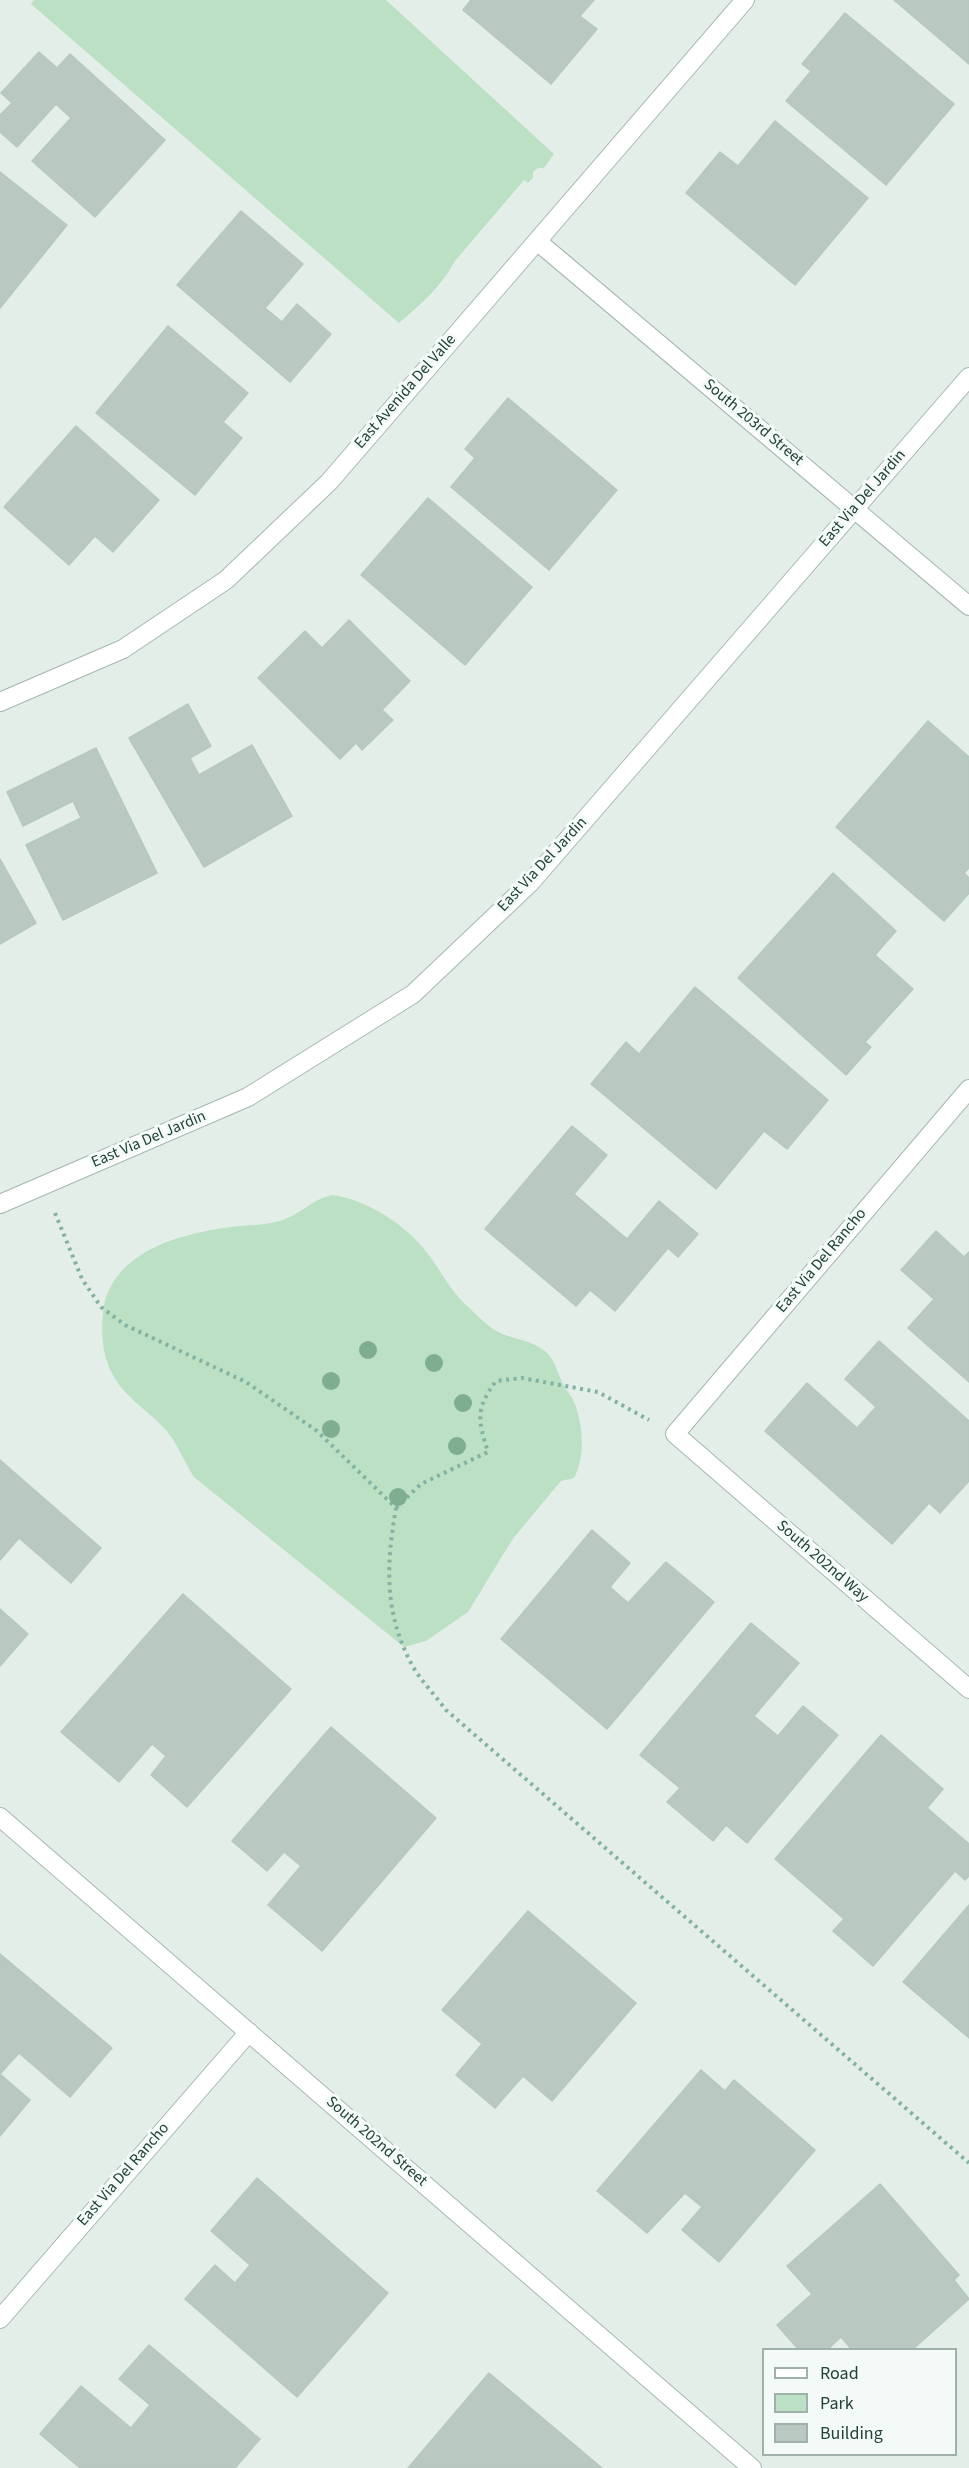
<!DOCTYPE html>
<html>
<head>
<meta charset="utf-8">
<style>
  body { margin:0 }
  #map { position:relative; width:969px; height:2468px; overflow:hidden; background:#e4eee9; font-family:"Source Sans 3",sans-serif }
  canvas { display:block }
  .legend { position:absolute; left:762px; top:2348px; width:195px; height:108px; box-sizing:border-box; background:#f4faf7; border:2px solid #a0b0aa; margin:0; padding:8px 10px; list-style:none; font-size:18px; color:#224137 }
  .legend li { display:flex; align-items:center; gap:12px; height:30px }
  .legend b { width:30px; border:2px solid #a0b0aa }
</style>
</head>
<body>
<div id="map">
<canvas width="969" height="2468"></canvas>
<ul class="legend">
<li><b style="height:8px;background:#fff"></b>Road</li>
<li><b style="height:16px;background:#bce0c4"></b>Park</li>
<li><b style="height:16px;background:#b9c9c2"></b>Building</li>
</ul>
</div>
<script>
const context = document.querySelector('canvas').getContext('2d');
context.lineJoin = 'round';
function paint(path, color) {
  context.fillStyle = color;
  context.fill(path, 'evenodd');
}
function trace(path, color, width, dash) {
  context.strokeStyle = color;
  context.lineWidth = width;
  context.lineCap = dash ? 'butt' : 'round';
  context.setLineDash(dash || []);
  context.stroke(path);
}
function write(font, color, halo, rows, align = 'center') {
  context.font = font + ' "Source Sans 3",sans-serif';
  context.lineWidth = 6;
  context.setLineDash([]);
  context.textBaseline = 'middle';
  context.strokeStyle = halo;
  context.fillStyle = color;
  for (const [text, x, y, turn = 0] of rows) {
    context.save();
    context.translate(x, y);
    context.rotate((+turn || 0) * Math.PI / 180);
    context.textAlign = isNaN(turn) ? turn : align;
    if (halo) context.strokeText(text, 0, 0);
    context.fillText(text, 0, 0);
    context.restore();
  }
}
paint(new Path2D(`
  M34,0h352l168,154 -10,14h-6l-5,4v6l-5,5 -4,-3 -69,81c-14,26 -34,43 -56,62l-368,-319z
  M332,1195c34,4 76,31 96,59 13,17 22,36 38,51 9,8 21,21 32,27 15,7 33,8 47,19 10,8 13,24 19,35 3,6 8,10 10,16 9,21 12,56 0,76l-13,3 -31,37 -18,22 -44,72 -42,29 -22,6 -210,-170c-10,-15 -16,-33 -28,-47 -17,-19 -41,-32 -53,-55 -11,-19 -12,-42 -10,-63 8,-63 83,-80 136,-86 13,-1 27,-1 40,-5 20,-5 33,-22 53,-26z`), '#bce0c4');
const building = new Path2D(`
  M471,0h123l-14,16 17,13 -46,55 -88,-74z
  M894,0h75v64z
  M845,13l109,91 -68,81 -100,-84 25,-30 -9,-7z
  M39,52l18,16 13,-14 95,86 -70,77 -63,-56 39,-43 -15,-14 -39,43 -17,-15v-17l12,-12 -11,-10z
  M775,121l93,77 -73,87 -109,-92 34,-41 18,14z
  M0,172l67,53 -67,83z
  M241,211l62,53 -38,44 17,14 15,-18 34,30 -41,48 -113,-97z
  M168,326l80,67 -25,29 19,16 -47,57 -99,-82z
  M508,398l109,92 -68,80 -98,-83 24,-29 -10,-9z
  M76,426l83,74 -46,52 -18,-16 -26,29 -65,-58z
  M428,498l104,89 -67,78 -104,-90z
  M349,620l61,61 -28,29 11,10 -31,30 -6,-7 -16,16 -82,-81 47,-47 17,17z
  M188,704l23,42 -21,12 9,17 53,-30 40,71 -88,51 -75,-129z
  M928,721l41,36v111l-5,5 5,5v15l-25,28 -108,-94z
  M96,748l61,125 -94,47 -37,-75 55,-27 -8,-17 -50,25 -16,-34z
  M0,859l36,64 -36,21z
  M833,873l63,58 -21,24 38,34 -48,53 6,5 -25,28 -108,-97z
  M695,987l133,113 -41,49 -23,-18 -48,58 -125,-105 35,-42 13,12z
  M572,1126l35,29 -33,39 53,45 32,-38 39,33 -20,23 -10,-9 -53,63 -25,-21 -14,16 -91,-77z
  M936,1231l28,26 5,-5v130l-61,-54 26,-29 -33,-29z
  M879,1341l90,80v60l-29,32 -11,-10 -37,41 -127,-113 42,-48 50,45 19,-21 -31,-28z
  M0,1460l101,88 -30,35 -52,-45 -19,22z
  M592,1530l38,33 -20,24 18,16 38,-41 48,40 -107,127 -106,-90z
  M183,1594l108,95 -104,118 -36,-32 15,-19 -14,-12 -33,38 -58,-50z
  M0,1609l28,25 -28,32z
  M751,1623l48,40 -45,53 24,20 25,-30 35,29 -91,108 -21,-18 -13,16 -46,-39 13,-14 -40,-33z
  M331,1727l105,91 -114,133 -54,-46 33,-39 -17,-14 -17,19 -35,-30z
  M881,1735l62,54 -16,19 42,36v32l-4,4 -10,-9 -82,95 -40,-35 11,-12 -69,-60z
  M969,1905v133l-66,-56z
  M528,1911l108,92 -84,98 -29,-25 -28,32 -39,-33 26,-31 -40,-34z
  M0,1954l112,94 -42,49 -51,-44 -19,21 30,26 -30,36z
  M701,2070l24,21 9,-11 81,70 -96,112 -37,-32 20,-23 -17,-14 -38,40 -50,-42z
  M257,2178l131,115 -91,104 -112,-98 30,-34 20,18 15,-18 -39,-34z
  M880,2184l79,91 -5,5 15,19 -57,51h-60l-11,-13 -14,13h-28l-22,-25 35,-31 -25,-28z
  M149,2345l111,94 -25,29h-155l-40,-34 41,-48 50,42 19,-23 -31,-26z
  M489,2373l113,95h-194z`);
paint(building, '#b9c9c2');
trace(building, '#b5c8c0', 1.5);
const minor = new Path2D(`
  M537,241l432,365
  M0,702l123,-53 103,-69 103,-98 416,-482
  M969,1089l-294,345 294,255
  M0,1204l248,-107 165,-103 117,-111 439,-506
  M0,1817l752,651
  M0,2319l249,-287`);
trace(minor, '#a6b7b0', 20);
trace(new Path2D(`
  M55,1213l27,66 19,28 24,18 121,57 71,49 79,77c-10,57 -12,105 16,157 9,16 23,30 34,45l523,453
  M396,1508l25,-24 67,-32c-10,-32 -13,-43 8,-71l26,-3 76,14 51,28`), '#82b3a2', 4, [3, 4.5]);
trace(minor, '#fff', 18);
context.fillStyle = '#7eae8f';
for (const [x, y] of [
  [368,1350],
  [434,1363],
  [331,1381],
  [463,1403],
  [331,1429],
  [457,1446],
  [398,1497]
]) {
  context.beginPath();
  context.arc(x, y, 9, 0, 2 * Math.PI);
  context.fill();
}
write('16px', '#224137', '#f4faf7', [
  ["East Avenida Del Valle",406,392,-49],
  ["South 203rd Street",753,423,40],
  ["East Via Del Jardin",863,499,-49],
  ["East Via Del Jardin",543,865,-47],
  ["East Via Del Jardin",149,1140,-23],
  ["East Via Del Rancho",822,1261,-50],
  ["South 202nd Way",822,1562,41],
  ["South 202nd Street",376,2142,41],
  ["East Via Del Rancho",124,2175,-49]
]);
</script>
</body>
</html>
